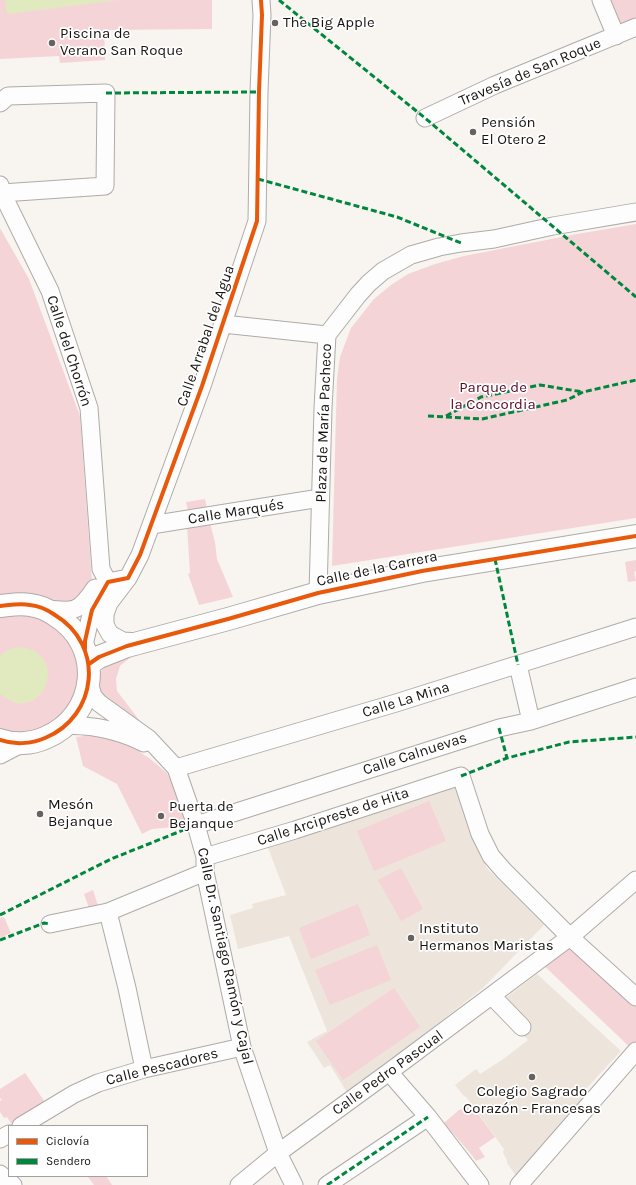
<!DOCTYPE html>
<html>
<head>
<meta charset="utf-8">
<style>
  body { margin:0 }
  #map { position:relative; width:636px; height:1185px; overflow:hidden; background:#f8f4f0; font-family:Karla,sans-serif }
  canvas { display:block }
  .legend { position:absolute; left:8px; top:1125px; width:140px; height:52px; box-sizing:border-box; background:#fff; border:1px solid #a2a1a0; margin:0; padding:5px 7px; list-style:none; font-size:12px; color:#171412 }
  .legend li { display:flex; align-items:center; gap:8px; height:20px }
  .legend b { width:20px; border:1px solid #a2a1a0 }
</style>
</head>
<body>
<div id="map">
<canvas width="636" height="1185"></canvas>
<ul class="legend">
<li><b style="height:5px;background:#e8590c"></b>Ciclovía</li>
<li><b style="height:5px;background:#00873e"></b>Sendero</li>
</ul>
</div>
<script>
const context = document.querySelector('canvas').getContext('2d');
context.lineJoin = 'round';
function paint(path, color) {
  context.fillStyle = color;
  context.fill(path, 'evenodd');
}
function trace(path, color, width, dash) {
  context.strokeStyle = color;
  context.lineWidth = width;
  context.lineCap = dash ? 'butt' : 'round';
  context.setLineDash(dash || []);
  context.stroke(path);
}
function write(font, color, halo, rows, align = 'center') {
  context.font = font + ' Karla,sans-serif';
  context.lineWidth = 3.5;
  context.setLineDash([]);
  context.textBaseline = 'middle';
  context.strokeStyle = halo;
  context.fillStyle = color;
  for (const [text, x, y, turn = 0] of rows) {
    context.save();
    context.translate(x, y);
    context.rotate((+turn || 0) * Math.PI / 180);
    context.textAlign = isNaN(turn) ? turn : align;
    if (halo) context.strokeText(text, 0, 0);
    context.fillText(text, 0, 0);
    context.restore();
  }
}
paint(new Path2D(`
  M455,783l32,85 57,57 -61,63 -135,106 -18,-29 -6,3 -17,-26 20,-11 -38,-95 -51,13 -8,-34 23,-7 -1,-4 34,-9 -19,-50z
  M537,974l84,77 -35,38 3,3 -69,83 -4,1 -9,-13v-3l-4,-7 1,-4 -37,-51 -4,-3 -8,-10 21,-16 4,5 22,-14 26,-20 -6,-7 -19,-33z`), '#ede4dc');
paint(new Path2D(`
  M0,0h212v29l-108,1 1,30 -45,3 -1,-7 -59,3z
  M610,0h26v18l-16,6z
  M636,224v294l-304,48 5,-188 3,-21 11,-29 23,-29 17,-14 17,-11 27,-10 29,-8 113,-22z
  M0,228l29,51 51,137 12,165 -16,23 -76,-4z
  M205,499l2,10 -19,2 -2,-9z
  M210,523l5,19 2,17 16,38 -34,8 -11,-31 2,-1 -3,-47z
  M636,560v11l-2,1 2,9 -8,1 -3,-20z
  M26,614l28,10 22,27 4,25 -6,24 -21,23 -27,10 -26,-3v-114z
  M133,655l-13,11 -4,13 1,12 26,34c-15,-9 -54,-28 -44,-50 2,-3 4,-8 7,-10 7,-4 19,-7 27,-10z
  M91,735l37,9 21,14 18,15 29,52 -44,4 -10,5 -25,-50 -34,-18 -7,-29z
  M429,801l17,40 -72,30 -17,-40z
  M401,868l22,41 -22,12 -23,-41z
  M93,890l5,16 -9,2 -5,-14z
  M358,904l12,31 -59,24 -12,-31z
  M4,917l7,16 -11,5v-20z
  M570,937l66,60v54l-1,1 -96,-91z
  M377,945l14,35 -61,25 -15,-35z
  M394,988l26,39 -77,53 -27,-39z
  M25,1073l20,29 -33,23 -5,-8 -3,1 -4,-6v-11l2,-1 -2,-2v-9z
  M472,1106l23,31 -16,11 6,9 -9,4 -5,-7 -27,-31 15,-13z
  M89,1176h17l6,9h-18l-6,-8z`), '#f5d4d7');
paint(new Path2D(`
  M5,0h114l-112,14z
  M19,647c55,6 22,82 -19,47v-38c5,-6 12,-7 19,-9z`), '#e0eabe');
const street = new Path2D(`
  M601,0l15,36
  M0,103l8,-7 98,-3 -1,93 -103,7
  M425,118l70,-33 141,-58
  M0,185l2,8 48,98 39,117 12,161 7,13
  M223,324l104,11
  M151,525l169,-27
  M128,578l-19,25 -4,11v11l5,9 13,7 16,1
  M318,593l5,-185 4,-73 31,-40 11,-12 14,-12 28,-16 28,-8 22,-4 33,-4 59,-13 83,-14
  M47,609c28,3 32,3 48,-21
  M85,649v-8l7,-31 16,-28 20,-4 12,-23 62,-169 55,-165 2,-129 3,-77 -1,-15
  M518,665l13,56
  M89,682l4,14 6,7 50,36 27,29 20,57 9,32v15l37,175 36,106 16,32
  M67,725c5,1 10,0 16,1 20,1 44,8 61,17
  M0,755l23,-12
  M176,768l220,-65 240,-76
  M196,825l303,-97 32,-7 105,-34
  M205,857l90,-27 166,-54 19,58 11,22 13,15 66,66 66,-57
  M108,912l19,76 17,81
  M50,924l58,-12 97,-40
  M492,996l30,31
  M389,1072l39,45 52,68
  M21,1126l53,-32 24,-11 46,-14 98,-22
  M0,1139l9,-5
  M0,1174l13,11
  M239,1185l39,-32 111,-81 181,-135 66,60
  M327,1185l101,-68
  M519,1185l117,-134`);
const secondary = new Path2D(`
  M0,606c10,-1 20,-3 30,-1 9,1 18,5 25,10 50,30 43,101 -10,123 -14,6 -31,7 -45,2
  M89,664l10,-7 28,-11 101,-27 90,-26 104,-22 214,-35`);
trace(street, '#aeaba8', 19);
trace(secondary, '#aeaba8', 24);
trace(street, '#fefdfd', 17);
trace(secondary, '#fefdfd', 22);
trace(new Path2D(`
  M279,0l146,118 211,179
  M106,93l153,-1
  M258,179l139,38 64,26
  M428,416l54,3 85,-19 16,-8 53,-12
  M446,416l35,-19 59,-12 43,7
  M495,559l23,106
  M499,728l8,30
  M461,776l46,-18 62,-16 67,-5
  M0,915l111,-56 85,-34
  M0,940l44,-17 6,1
  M327,1185l101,-68`), '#00873e', 3, [6, 3]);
trace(new Path2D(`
  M0,606c10,-1 20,-3 30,-1 9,1 18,5 25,10 50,30 43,101 -10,123 -14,6 -31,7 -45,2
  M85,649v-8l7,-31 16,-28 20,-4 12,-23 62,-169 55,-165 2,-129 3,-77 -1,-15
  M89,664l10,-7 28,-11 101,-27 90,-26 104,-22 214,-35`), '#e8590c', 4);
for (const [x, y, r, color] of [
  [275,23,4,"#666260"],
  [52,43,4,"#666260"],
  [473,132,4,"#666260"],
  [40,814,4,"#666260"],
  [161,816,4,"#666260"],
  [411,938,4,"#666260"],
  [532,1077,4,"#666260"]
]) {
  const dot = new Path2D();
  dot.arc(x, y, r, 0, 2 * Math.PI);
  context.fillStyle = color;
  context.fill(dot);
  trace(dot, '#fff', 1.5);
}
write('15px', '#171412', '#fff', [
  ["The Big Apple",283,23],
  ["Piscina de",60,34],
  ["Verano San Roque",60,51],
  ["Pensión",481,123],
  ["El Otero 2",481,140],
  ["Mesón",48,805],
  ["Bejanque",48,822],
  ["Puerta de",169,807],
  ["Bejanque",169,824],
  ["Instituto",419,929],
  ["Hermanos Maristas",419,946],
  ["Colegio Sagrado",532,1092,"center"],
  ["Corazón - Francesas",532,1109,"center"]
], 'left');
write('15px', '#171412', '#fff', [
  ["Travesía de San Roque",530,72,-23],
  ["Calle Arrabal del Agua",206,336,-71],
  ["Calle del Chorrón",69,351,72],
  ["Plaza de María Pacheco",324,423,-88],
  ["Calle Marqués",236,512,-9],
  ["Calle de la Carrera",377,569,-12],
  ["Calle La Mina",406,700,-17],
  ["Calle Calnuevas",415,754,-18],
  ["Calle Arcipreste de Hita",333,817,-18],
  ["Calle Dr. Santiago Ramón y Cajal",225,956,78],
  ["Calle Pescadores",162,1067,-14],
  ["Calle Pedro Pascual",388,1073,-36]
]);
write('15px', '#580824', '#fff', [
  ["Parque de",493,388],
  ["la Concordia",493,405]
]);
</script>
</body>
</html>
